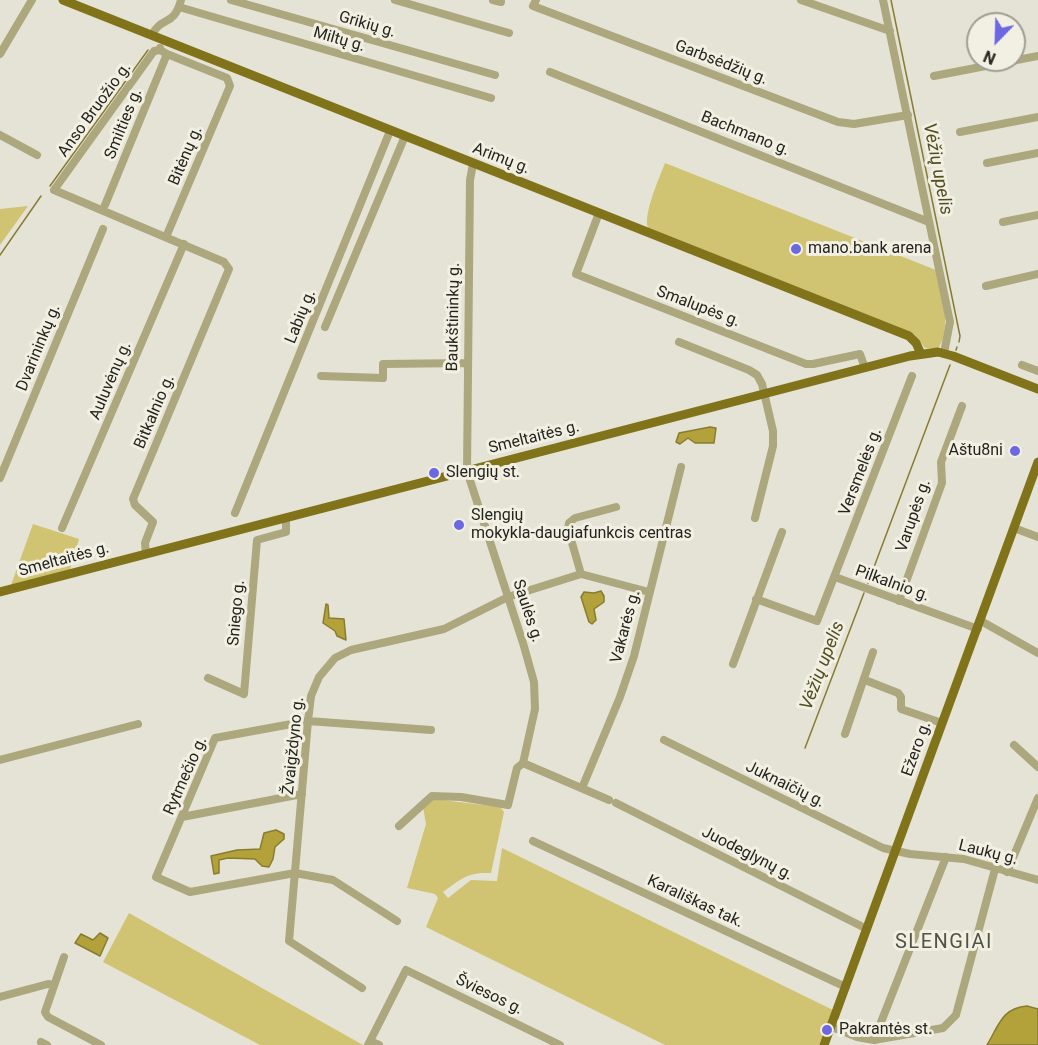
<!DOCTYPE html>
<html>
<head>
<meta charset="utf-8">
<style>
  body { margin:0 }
  #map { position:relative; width:1038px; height:1045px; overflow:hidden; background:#e5e3d5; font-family:Roboto,sans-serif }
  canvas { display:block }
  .north { position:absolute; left:966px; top:12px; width:60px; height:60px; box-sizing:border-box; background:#f2f0e3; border:2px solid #a09e95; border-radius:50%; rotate:203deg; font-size:16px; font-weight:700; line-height:24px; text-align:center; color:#25241f }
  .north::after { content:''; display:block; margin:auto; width:21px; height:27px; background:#6c68e1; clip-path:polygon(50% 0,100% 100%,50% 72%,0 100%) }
</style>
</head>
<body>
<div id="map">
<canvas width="1038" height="1045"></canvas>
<div class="north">N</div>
</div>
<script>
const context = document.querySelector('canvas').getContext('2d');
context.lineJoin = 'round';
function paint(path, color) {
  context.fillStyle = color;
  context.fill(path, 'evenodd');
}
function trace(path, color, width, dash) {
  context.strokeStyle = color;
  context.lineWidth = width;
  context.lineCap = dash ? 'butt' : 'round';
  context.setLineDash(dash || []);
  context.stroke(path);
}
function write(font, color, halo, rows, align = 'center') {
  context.font = font + ' Roboto,sans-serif';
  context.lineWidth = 6;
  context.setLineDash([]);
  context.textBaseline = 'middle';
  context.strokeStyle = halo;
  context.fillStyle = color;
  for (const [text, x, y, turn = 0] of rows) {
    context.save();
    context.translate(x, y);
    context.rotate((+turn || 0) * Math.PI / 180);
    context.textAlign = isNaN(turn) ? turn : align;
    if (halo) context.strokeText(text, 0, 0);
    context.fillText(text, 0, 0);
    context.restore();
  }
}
paint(new Path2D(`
  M665,163l271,107c5,25 17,56 2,79l-13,-1 -11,-14 -266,-106c-5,-14 11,-49 17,-65z
  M28,206l-28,39v-36z
  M33,524l46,15 -9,31 -59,15z
  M434,799l66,8 4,5 -13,61c-24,-1 -30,6 -48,19l5,6 23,-18 26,1 5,-33 331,162 -14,35h-154l-239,-118 12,-29 -3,-4 -28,-6 19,-64 -3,-17z
  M129,913l234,132h-103l-157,-83z`), '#d0c472');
const water = new Path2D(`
  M710,427l6,1 -2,15h-19l-7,-5 -8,6 -4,-2 3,-9z
  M601,591l3,5v6l-10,7 2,11 -4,4 -3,-2 -8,-25 3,-5 10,1z
  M326,604l2,1 1,13 15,1 2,21 -9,-4 -2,-5 -12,-8z
  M276,830l8,4v5l-9,8 -2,12 -4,8 -7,-1 -7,-7 -27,-1 -9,2v13l-5,1 -3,-18 26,-6 23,-1 4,-16z
  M100,933l8,5 -8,18 -25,-13 6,-9 12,6z
  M1027,1006l11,3v36h-51c12,-20 15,-37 40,-39z`);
paint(water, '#b2a239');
trace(water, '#887c31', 1.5);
trace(new Path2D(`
  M891,0l69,336 -1,6
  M50,186l98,-136
  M0,255l41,-59
  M956,350l1,-3
  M868,583l82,-218
  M805,748l59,-155`), '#887c31', 1.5);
trace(new Path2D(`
  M231,0l264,75
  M395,0l114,33
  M493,0l8,2
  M536,0l-3,6 305,116 16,2 54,-9
  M801,0l89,31
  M883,0l67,322 -6,31
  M179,7l312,91
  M152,35c9,-19 22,-8 29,-35
  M160,48v2l7,4 60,24 3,8 -64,151
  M0,54l32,-54
  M550,72l379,150
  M934,76l104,-20
  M960,132l78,-15
  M0,135l37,20
  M987,163l51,-10
  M105,205l62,-151
  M599,213l-23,61 230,90h7l47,-10 5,14
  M1003,222l35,-7
  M986,286l52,-12
  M325,327l80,-191
  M679,342l70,28 8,5 5,9 11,47v15l-18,72
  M1022,365l16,6
  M321,376l62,2v-14l84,-1
  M0,478l103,-249
  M235,513l155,-382
  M62,528l122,-284
  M1014,528l24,9
  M146,554l-1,-11 8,-21 -18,-17 -2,-6 96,-230 -5,-7 -170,-72 100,-139 6,-1
  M581,574l-13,-45 1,-6 6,-5 41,-11
  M835,577l143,52
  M756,599l61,22 95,-245
  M899,601l43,-118 -1,-21 21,-56
  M981,621l57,32
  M733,664l49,-132
  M208,678l36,16 13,-154 29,-8v-14
  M865,680l33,13 3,4v12l41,14
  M845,734l28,-82
  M664,740l219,108 27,6 54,5 74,21
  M1014,745l24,22
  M0,760l138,-36
  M523,763l86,37
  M582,788l38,-91 14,-41 47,-189
  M616,803l251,126
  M182,817l120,-23
  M399,826l33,-30 29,1 47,8 9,-37 6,-5 12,-54 -1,-27 -11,-39 -56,-172 3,-291 3,-16
  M533,841l313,146
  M1007,872l31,-74
  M397,921l-64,-41 -38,-7 -105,19 -34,-15 59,-139 93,-17 123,9
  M64,957l-19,55 3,5 53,28
  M362,988l-73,-47 19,-220 3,-25 8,-19 16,-19 16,-8 93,-21 64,-32 73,-23 68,18
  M0,997l48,-13 6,1
  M832,1027l25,10 17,3 69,-12 13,-13 39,-146
  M874,1040l72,-183
  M370,1041l9,4
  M41,1042l6,3
  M368,1045l38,-75 154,75`), '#ada77e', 8);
trace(new Path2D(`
  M63,0l846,336 7,7 5,11
  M0,592l910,-236 28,-4 15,4 85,33
  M824,1045l214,-583`), '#807319', 9);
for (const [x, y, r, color] of [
  [796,249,6,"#6c68e1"],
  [1015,451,6,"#6c68e1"],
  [434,473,6,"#6c68e1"],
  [459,525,6,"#6c68e1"],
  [827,1030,6,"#6c68e1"]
]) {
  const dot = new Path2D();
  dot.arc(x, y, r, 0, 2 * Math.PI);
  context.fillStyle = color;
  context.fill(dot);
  trace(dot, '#f2f0e3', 2);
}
write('16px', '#25241f', '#f2f0e3', [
  ["Grikių g.",367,25,16],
  ["Miltų g.",339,40,16],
  ["Garbsėdžių g.",721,63,21],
  ["Anso Bruožio g.",95,110,-54],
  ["Smilties g.",124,124,-68],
  ["Bachmano g.",745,134,22],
  ["Bitėnų g.",186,156,-67],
  ["Arimų g.",501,159,21],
  ["Smalupės g.",698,307,21],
  ["Labių g.",301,317,-68],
  ["Baukštininkų g.",454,317,-89],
  ["Dvarininkų g.",39,348,-68],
  ["Auluvėnų g.",111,381,-67],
  ["Bitkalnio g.",155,412,-67],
  ["Smeltaitės g.",534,438,-14],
  ["Versmelės g.",861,472,-69],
  ["Varupės g.",914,516,-71],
  ["Smeltaitės g.",64,560,-15],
  ["Pilkalnio g.",892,584,20],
  ["Saulės g.",527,611,72],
  ["Sniego g.",237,613,-85],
  ["Vakarės g.",626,627,-75],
  ["Žvaigždyno g.",294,746,-84],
  ["Ežero g.",917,749,-70],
  ["Rytmečio g.",186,776,-66],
  ["Juknaičių g.",785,785,26],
  ["Laukų g.",988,853,14],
  ["Juodeglynų g.",747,854,27],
  ["Karališkas tak.",695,902,25],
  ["Šviesos g.",489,995,26]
]);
write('16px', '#25241f', '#f2f0e3', [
  ["mano.bank arena",808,249],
  ["Aštu8ni",1003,451,"right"],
  ["Slengių st.",446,473],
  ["Slengių",471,516],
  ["mokykla-daugiafunkcis centras",471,534],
  ["Pakrantės st.",839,1030]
], 'left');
write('italic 18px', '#544e23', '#f2f0e3', [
  ["Vėžių upelis",937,169,79],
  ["Vėžių upelis",823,666,-69]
]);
context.letterSpacing = '1.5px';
write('20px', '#545347', '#f2f0e3', [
  ["SLENGIAI",944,943]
]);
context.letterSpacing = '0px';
</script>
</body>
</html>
